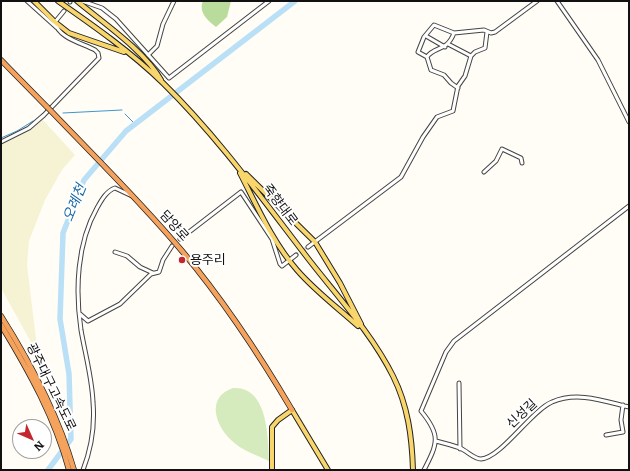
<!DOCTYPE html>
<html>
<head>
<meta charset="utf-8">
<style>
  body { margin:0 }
  #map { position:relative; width:630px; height:471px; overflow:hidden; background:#fffdf5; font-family:Literata,serif }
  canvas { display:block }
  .frame { position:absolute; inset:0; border:2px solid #111; pointer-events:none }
  .north { position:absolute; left:12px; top:419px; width:40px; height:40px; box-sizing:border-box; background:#fff; border:1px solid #a0a0a0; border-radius:50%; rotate:135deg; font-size:11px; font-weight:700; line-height:16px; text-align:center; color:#111 }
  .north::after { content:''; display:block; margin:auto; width:14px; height:18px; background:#c4262e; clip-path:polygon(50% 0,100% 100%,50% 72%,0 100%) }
</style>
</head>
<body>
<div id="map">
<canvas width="630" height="471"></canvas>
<div class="frame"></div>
<div class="north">N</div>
</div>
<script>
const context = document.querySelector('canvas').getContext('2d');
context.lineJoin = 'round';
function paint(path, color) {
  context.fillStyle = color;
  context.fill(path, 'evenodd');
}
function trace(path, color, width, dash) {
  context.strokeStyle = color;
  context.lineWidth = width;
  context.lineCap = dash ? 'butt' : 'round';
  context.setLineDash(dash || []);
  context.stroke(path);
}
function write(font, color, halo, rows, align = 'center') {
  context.font = font + ' Literata,"Noto Sans KR",serif';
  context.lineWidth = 4;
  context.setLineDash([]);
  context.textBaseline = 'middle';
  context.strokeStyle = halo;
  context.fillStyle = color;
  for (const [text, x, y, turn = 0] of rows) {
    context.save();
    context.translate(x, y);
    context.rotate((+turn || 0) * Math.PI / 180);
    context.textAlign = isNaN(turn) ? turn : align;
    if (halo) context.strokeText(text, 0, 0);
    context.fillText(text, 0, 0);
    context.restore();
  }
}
paint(new Path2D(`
  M43,120l32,35 -13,15 -17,30 -16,41 -2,24 11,90 -37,-67v-143l30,-15z`), '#f6f3d4');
paint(new Path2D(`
  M233,388c35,-2 35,49 36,73 -13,-6 -28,-11 -38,-21 -16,-15 -25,-43 2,-52z`), '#d5ebbd');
paint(new Path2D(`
  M203,1h28l-4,16 -11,10c-8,-6 -18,-15 -13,-26z`), '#b9dc9c');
trace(new Path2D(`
  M63,113l59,-3
  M125,114l10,10
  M1,138l16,-7 16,-10`), '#3f96cf', 1);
trace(new Path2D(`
  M48,470l23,-31 -2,-65 -9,-55 3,-86 21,-53 42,-49 169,-130`), '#b9e0f7', 5.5);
trace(new Path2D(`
  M296,255l12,-8`), '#dbdad3', 3, [3, 1.5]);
const minor = new Path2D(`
  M27,1l30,27
  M82,1l20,7 14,11 53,59 100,-77
  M557,1l41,59 31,62
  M70,2v-1
  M426,36l19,11
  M448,44l23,12
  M148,55l9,-9 6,-22 11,-23
  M427,57c7,-11 20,-5 27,-24
  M458,88l-7,-5 -7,-8 -13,-5 -4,-13 -9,-5 6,-15 10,-12 20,8 30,-3 7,3 4,-1 42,-31
  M1,142l28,-14 15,-13 55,-57 -1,-5 -3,-3c-13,-7 -37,-12 -40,-28l9,-11
  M484,172l12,-11 6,-12 19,9 1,5
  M180,239l61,-47 31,47 8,25 2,2 14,-11
  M308,247l93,-70 22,-40 14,-20 16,-6 5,-25 7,-10 6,-20 4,-4 10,-4 2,-16
  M115,252l12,4 13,11 13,6
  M80,314l8,7 32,-17 31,-30 8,-2 4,-12 9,-14
  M459,383l1,66
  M606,435l17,-3 -2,-12 2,-15
  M436,441c8,2 16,4 24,7 7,3 14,11 21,11 20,-1 51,-49 71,-57 25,-11 52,-1 77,5
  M83,470c9,-23 12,-44 10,-68 -1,-24 -8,-49 -12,-72 -6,-40 -4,-87 16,-122 4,-7 9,-17 18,-20l17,8
  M424,470c14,-27 17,-35 -3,-59l25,-59 8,-11 175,-135`);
const major = new Path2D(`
  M34,1l21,21 14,11 55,19
  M58,1c36,25 73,51 105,82 55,54 100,117 147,178 28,36 62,73 83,115 15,30 19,61 20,94
  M77,1c25,21 68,50 84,79
  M240,173c17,33 33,70 57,97 18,21 41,38 61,56
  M246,174l69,68 25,41 21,41
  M272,470v-43l6,-7 14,-10 36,60`);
const highway = new Path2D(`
  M1,60l46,47
  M51,111c44,46 90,91 131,140 42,50 77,103 110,159
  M1,316c31,49 57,99 73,154
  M1,325c28,46 54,93 68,145`);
trace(minor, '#444', 5);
trace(major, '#222', 6);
trace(highway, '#222', 6);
trace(minor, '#fff', 3);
trace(major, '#f9d66b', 4);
trace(highway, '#f5a25d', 4.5);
const highwayBridge = new Path2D(`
  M47,107l4,4`);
trace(highwayBridge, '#222', 6, []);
trace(highwayBridge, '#f5a25d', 4.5);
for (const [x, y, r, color] of [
  [182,260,4,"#c4262e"]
]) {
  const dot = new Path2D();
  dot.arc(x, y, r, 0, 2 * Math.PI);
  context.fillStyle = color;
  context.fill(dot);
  trace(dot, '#fff', 1.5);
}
write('13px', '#111', '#fff', [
  ["죽향대로",280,205,53],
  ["담양로",174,226,48],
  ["광주대구고속도로",51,387,64],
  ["신성길",522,414,-43]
]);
write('13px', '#111', '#fff', [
  ["용주리",190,260]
], 'left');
write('italic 14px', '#1768a6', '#fff', [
  ["오례천",75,203,-68]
]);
</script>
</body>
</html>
